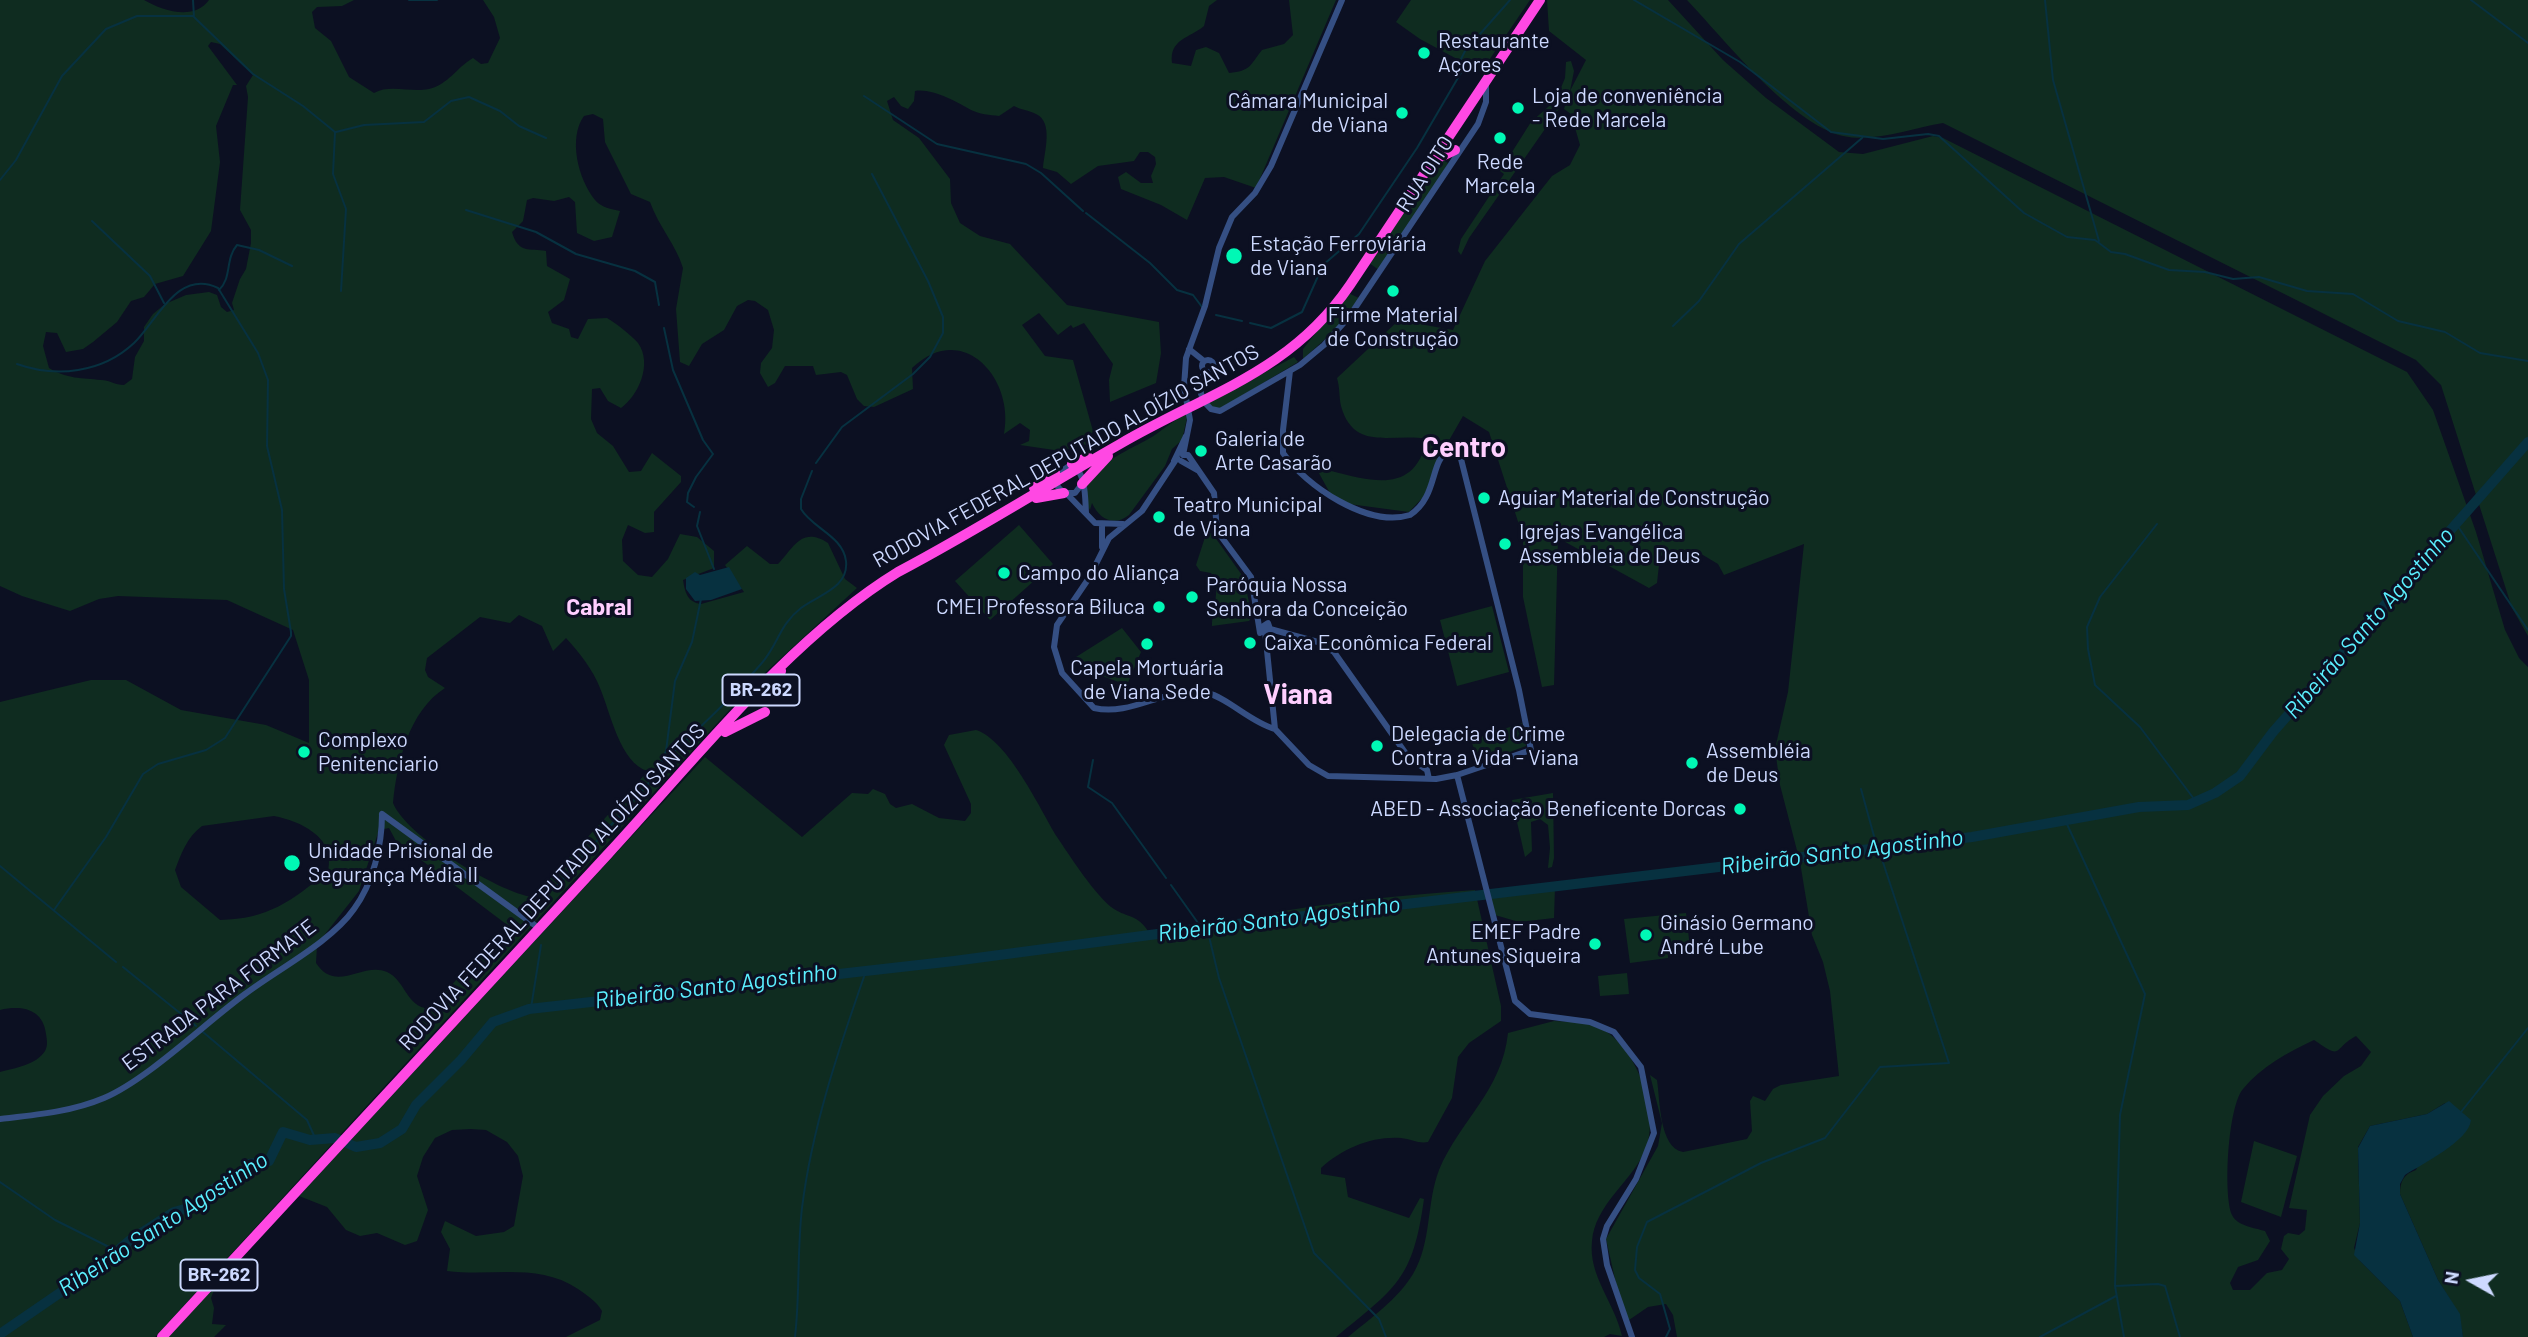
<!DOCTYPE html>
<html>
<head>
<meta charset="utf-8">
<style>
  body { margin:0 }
  #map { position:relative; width:2528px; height:1337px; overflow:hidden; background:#0c1022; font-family:Barlow,sans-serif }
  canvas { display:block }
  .north { position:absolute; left:2437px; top:1246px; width:70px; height:70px; -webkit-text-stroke:5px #0c1022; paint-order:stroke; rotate:279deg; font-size:19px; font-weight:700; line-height:28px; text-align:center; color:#cdd9ff }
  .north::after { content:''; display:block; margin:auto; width:24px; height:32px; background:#cdd9ff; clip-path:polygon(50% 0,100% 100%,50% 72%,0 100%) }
</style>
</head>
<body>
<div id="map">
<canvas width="2528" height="1337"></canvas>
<div class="north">N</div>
</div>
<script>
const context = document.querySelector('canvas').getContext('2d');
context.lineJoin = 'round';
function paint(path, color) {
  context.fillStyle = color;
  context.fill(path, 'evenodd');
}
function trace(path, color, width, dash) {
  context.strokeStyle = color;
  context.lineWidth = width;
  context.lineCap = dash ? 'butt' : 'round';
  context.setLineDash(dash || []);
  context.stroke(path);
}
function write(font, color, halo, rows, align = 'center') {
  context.font = font + ' Barlow,sans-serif';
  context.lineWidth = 6;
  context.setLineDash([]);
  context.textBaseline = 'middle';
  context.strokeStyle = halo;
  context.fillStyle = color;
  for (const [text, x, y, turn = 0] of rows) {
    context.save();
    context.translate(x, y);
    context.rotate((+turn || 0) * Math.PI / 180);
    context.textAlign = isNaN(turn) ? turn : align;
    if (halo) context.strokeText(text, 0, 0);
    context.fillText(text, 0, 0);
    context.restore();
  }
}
paint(new Path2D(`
  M0,0h144c19,11 50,21 65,0h145l-12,6 -25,1 -5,5 3,16 16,13 18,36 25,16c16,-9 37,0 55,-4 20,-5 27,-21 44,-31l8,6 7,-1 12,-25 -6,-21 -11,-17h734l-8,6 -5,20c-14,12 -35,13 -32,37l19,3 5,-16 10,-3 13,6 10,20c22,-2 21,-8 33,-23l22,-6 9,-9 -4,-35h47l-80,188 -32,-11 -19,1 -18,42 -26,-15 -40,-16 -3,-12 8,-5 15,11h12l-2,-7 5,-12 -1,-7 -7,-5h-8l-6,9 -36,5 -27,18 -14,-12 -14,-4c1,-15 11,-46 -7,-54 -7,-4 -15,-4 -22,-8l-15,10c-9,-1 -20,-2 -28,-6 -14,-8 -39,-22 -56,-19l-1,10 -6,8 -7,-3 -7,-9 -7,4 6,19 26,18 31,41 1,24 9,20 20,13 30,8 57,61 92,17 2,31 -5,30 -46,19 -1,-22 4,-16 -29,-41 -11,5 -2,-3 -13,10 -19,-22 -17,12 23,31 28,4 20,71 -5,13 -27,7 -41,-6 9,-4 1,-11 -10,-7 -16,11c11,-55 -41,-115 -92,-66l1,21 -39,18 -10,-1 -7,-7 -10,-24 -6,-3 -25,3 -3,-9h-28l-10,17 -7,4 -8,-14 1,-10 11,-15 2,-18 -6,-20 -13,-9 -7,-1 -11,6 -13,24 -22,14 -13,22 -9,-4 -4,-53 7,-41c-7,-23 -24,-41 -33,-66l-19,-8 -26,-52 -2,-23 -10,-5 -9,2c-16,22 -6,63 11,84 7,8 16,9 25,11l-8,26 -18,4 -17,-8 -2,-31 -6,-5 -15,4 -21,-3 -6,2 -4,21 -11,11c6,22 18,16 34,19l1,15 23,13 -6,21 -16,12 4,11 17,6 2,8 7,2 10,-20 19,-1c9,5 24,17 31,25 15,21 0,53 -17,65l-13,-7 -8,-13 -8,1 -1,30 6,14 16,13 16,26 12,-1 11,-18 29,23v6l-27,30v20l-9,1 -17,-8 -6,15 1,21 15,14 14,2 16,-18 12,-25 17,3 17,14v17l-31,12c2,12 4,22 18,24l43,-12 -19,-27 22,-19 23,18h8c16,-16 23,-38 50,-21l17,36 12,9 -102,94 -600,655h-155v-265c15,-4 36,-7 45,-21 3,-5 2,-11 1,-17 -3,-25 -24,-29 -46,-24v-308l91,-22h35l55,30 85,15 43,18v-63l-16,-50 -66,-30 -109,-4 -19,3 -29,12 -48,-15 -22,-10zM211,42l9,2 33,31 -7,11 2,11 -8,113 11,20v13l-5,26 -6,10 -8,24 2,7 -7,2 -6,-5 -4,-12 -8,-3 -23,3 -21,9 -12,10 -9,13v14l-9,16 -3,22 -8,6c-9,0 -15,-5 -23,-5 -19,-2 -34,-1 -52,-12l-6,-22 3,-14 11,1 9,19 17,-3 10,-7 24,-20 14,-21 13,-4 11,-13 28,-8 28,-45 9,-69 -4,-36 17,-41h4l-29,-39zM519,615l23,11 11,25 13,-13c13,14 27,32 34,50 10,23 20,76 48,83l-115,126c-34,-4 -128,-62 -140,-94 4,-41 16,-92 52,-115l-17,-11 -3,-7 2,-12 53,-41 30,6zM274,816c26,5 62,21 54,55 -36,30 -60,48 -108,49l-39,-33 -6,-17c6,-16 12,-33 27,-44zM389,828l7,13 110,83 1,8 -39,34 -36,42c-25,3 -26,-28 -45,-36 -24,-11 -51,22 -71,-9l1,-17 5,-8 37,-47 20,-61z
  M1411,0h119l-49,72 -61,-33 -24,-17z
  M1547,0h121l55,60 43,38 73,54 24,2 70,-18 10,2 464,234 26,38 43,122 29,98 14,28 9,9v670h-65l-4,-23 -21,-34 -38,-86c0,-13 4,-20 16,-24l29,-67 -18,11 -57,12 -12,21 2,76 -6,25 6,13 40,40 13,36h-736l-4,-22 -7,-11 -18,3 -19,13 -7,-10 -16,-71 52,-93 4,-23 -12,-48 7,5c3,19 2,68 26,72l64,-13 5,-8 -2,-30 3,-5 12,5 8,-12 8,-4 58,-9 -9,-85 -7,-29 -11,-27 -12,-73 -20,-77 -5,-36 13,-57 16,-148 -80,31 -6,-11 -25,-15 -33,7 -3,27 -8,5 -91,-50 -4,147 -12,2 -19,-90v-60l-34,-105 -26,-16 -27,47 -8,29 -19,20 -60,-8 -18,-9 -16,-29c8,0 12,4 20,6 40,10 80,21 92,-33 -33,-7 -73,14 -86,-33 -2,-9 -1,-18 -4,-28l62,-58 12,-8 14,13 28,5 32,-69 67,-85 18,-11 10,-20 -9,-31 -7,-5 4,-13 -99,142 -8,17 -3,-4 3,-12 43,-65 -4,-3 31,-49 25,-22 9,-22 1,-16 5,-1 3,10 -4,20 16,-31 -37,-29zM2356,1036l15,16 -10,14 -17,10 -21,20 -13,19 -21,93 18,2 -2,20 -6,5 -11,-2 -4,3 -3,13 8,10 -7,11 -15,3 -17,17h-17l-3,-7 8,-16 20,-7 12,-19 -5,-10c-10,-3 -28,-5 -33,-16 -9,-21 -4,-109 11,-126 18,-22 45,-37 71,-49 30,21 18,9 42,-4z
  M1687,0h841v636l-16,-28 -71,-223 -25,-25 -473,-237c-31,5 -69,20 -100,13 -52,-12 -120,-98 -156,-136z
  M1441,159l7,4 -12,27 -57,80 -10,-7z
  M1348,293l11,5 -25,33 -31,28v-10z
  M1294,357l4,5 -80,48 -11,-7z
  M1188,413l-6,27 -10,9 -7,17 -36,49c-15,12 -30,4 -37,-12l-2,7c-21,-40 41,-59 65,-75 11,-8 21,-16 33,-22z
  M1019,525l34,39 -63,56 -35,-39z
  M1207,531l5,2 32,45 8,39 -3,4 -37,5c0,-18 10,-37 -1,-53l-11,-2 -4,-6z
  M1492,606l17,66 -52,14 -17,-66z
  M1122,628l19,24 -14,33 -36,-13 -15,-15z
  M1522,723l4,23 -38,14 -11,-2 -6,-18z
  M976,730c32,10 64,79 81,107 13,19 39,60 57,72 14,9 23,5 34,22 37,6 77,-9 112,-16 71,-13 143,-20 215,-25l26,116v15l-32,22 -11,14 -6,41 -24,44c-9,2 -17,-3 -27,-4 -29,-2 -58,10 -80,30v6l24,4 3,19 61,21 11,-20 4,1c-11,80 -27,88 -88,138h-770l34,-17 2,-9c-6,-10 -14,-15 -24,-22 -41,-27 -85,-12 -131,-18l3,-22 -9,-17 4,-11 31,15 28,-4 10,-6 9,-50 -5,-20 -11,-14 -21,-12 -15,-1 -19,1 -17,8 -12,19 -6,19 11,34 -11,31 -12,4 -28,-12 -17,3 -14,-6 -19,-23 -28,-11 406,-439 97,80 50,-44 16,1 5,-5 12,5 5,10 6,4 16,-4 27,14 26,3 6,-8v-9l-27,-59 5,-10z
  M1553,793l1,65 -2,9 -4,1 2,-20 -2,-23 -8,-6 -9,3 1,29 -7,6 -13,-57z
  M1555,887l-1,31 -35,4 -24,-7 -6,-21z
  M1686,913l4,35 -22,3v7l-38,5 -6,-44z
  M1627,973l2,21 -29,2 -2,-20z
  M1554,1021c13,1 30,0 42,5 40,16 68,91 47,129 -15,29 -48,51 -51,86 -4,35 23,62 30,95l-12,-2 -6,3h-256c23,-19 50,-38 65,-63 19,-32 13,-70 26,-104 21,-50 63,-79 69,-137z
  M2254,1141l43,15 -16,61 -40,-15z
  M218,1279l-7,19 3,10 -2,16 14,1 -12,12h-48z`), '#0f2c20');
paint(new Path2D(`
  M729,567l13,22 -31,11 -16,1 -9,-12v-11l9,-6 5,3z
  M2449,1101l22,19c-2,21 -49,44 -66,55l-5,9v10l38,86 22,34 3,23h-50l-13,-36 -46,-46 6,-32 -2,-75 12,-22 57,-12z`), '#073140');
trace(new Path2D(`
  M193,0l1,17 59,57 50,32 32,26 -2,42 13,35 -5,82
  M409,0h28
  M1634,0l106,62 91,70 52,7 45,-5 11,2 85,77 43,24 28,3 16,12 14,2 44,16 36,2 28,7 26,-2 48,14 46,3 45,27 47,11 35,21 48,8
  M2045,0l8,80 46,161
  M2471,0l57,43
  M864,96l73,48 89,20 15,9 42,38
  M336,132l28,-7 60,-3 27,-21 18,-4 31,14 19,15 27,12
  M0,180l16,-20 46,-84 44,-47 31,-13h56
  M466,210l70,22 40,22 59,17 20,11 4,23
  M1086,213l64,50 27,27 16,5 9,12
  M92,221l58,55 14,27
  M219,290c13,-12 6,-31 18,-45l22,5 33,16
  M1216,315l26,6
  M1250,323l21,5 31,-16 21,-47 36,-31 58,-86 45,-77 -1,-12 4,-8 45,-51
  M1673,326l26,-25 40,-57 123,-106
  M664,328l9,42 30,70 10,14 -17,23 -8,16 -1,9 7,5
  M17,364c39,14 85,9 117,-21 22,-20 43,-75 84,-55l40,65 10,27 -1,66 15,64 2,79 7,43v4l-66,102 -19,12 -48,14 -15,10 -37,63 -52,73
  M816,463l26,-36 71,-53 17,-17 13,-24v-16l-15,-36 -56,-107
  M700,512l-3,14 17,43
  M2157,524l-57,73 -13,30 1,22 7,36 45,42 57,76
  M2457,525l71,105
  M1093,760l-5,27 24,16 54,75
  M662,763c34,-32 68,-63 99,-99 17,-19 18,-39 40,-56 17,-13 48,-20 45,-47 -3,-25 -34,-33 -45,-52v-10l11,-28
  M1861,789l16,58
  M2066,822l79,172 -25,121 -5,171 9,51
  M0,866l116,96
  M1171,885l27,38 9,5 12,50 95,275 65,66 7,18
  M553,890l102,-114 11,-25 9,-70 17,-39 9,-43
  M123,967l73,59
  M531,1008l10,-63
  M203,1032l104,88 9,20
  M2461,1112l67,-84
  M0,1182l55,38 64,32
  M2115,1286l43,-2 7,2 15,51
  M795,1337c5,-43 2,-86 7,-129 10,-81 37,-160 64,-237
  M1666,1337l4,-8 -10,-35 -21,-16 -4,-8 2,-23 10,-25 114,-59 64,-25 55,-71 69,-4 -71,-216
  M2040,1337l76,-41`), '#073140', 2);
trace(new Path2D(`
  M0,1334l99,-68 30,-25 45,-29 18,-5 23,-19 21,-7 13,-17 20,-3 14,-29 27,8 25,-2 21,9 24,-4 22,-14 14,-24 45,-45 32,-38 36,-13 425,-48 241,-32 777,-92 167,-30 49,-2 27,-12 25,-17 33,-44 255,-290`), '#073140', 10);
trace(new Path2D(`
  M1189,349l15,12
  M1202 366a6 6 0 1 1 12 0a6 6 0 1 1-12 0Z
  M1205,372c-8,14 -6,26 6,37l9,2 80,-46 24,-20 25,-28 129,-193 8,-22v-19
  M1183,455l7,-35 -6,-33 2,-29 19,-52 14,-58 13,-31 23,-24 16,-27 71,-166
  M1184,455h4l26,38 3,38 34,46 9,56
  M1177,458l-35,53 -33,27 -20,40 -32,47 -3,22 8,26 32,35c39,9 73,-23 113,-15 20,4 43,29 68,36
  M1174,461l12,-25
  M1181,461l16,9
  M1082,484l-7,9h-11l-6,-6 -3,-11 17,-12c14,9 13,33 14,49
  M1067,494l28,29 28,1
  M1102,525v22
  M1270,629l48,13 16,10 75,106 18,12 2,9
  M1265,631l5,-2 -2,-6 -6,4 3,4 10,98 34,36 19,11 108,3 21,-4 74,-25 -12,-60 -59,-235 -12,-3c-18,8 -10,45 -38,63 -42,13 -104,-29 -127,-62v-23l7,-59
  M1457,775l58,226 15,13 60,8 24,10 27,35 13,66 -18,46 -29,47 -4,13 4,26 25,72
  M382,814l158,115
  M0,1119c35,-4 71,-7 104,-21 44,-19 100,-74 141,-104 33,-25 86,-52 109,-85 19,-26 28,-63 28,-95`), '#354f83', 6);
trace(new Path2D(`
  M1436,159l19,-9
  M1072,464l16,-7
  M1082,484l26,-28
  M1034,488l21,-15
  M1036,498l28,-5
  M772,696l9,-25
  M725,732l40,-20
  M162,1337c148,-161 298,-322 446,-483 86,-93 182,-216 290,-282 76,-40 148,-86 222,-128 87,-51 170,-71 230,-159l190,-285`), '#ff48e3', 10);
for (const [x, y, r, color] of [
  [1424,53,7,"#00f8b5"],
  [1518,108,7,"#00f8b5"],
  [1402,113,7,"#00f8b5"],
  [1500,138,7,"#00f8b5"],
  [1234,256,9,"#00f8b5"],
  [1393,291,7,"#00f8b5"],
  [1201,451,7,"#00f8b5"],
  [1484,498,7,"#00f8b5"],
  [1159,517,7,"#00f8b5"],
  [1505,544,7,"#00f8b5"],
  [1004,573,7,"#00f8b5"],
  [1192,597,7,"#00f8b5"],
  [1159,607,7,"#00f8b5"],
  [1250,643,7,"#00f8b5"],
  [1147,644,7,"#00f8b5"],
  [1377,746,7,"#00f8b5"],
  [304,752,7,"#00f8b5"],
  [1692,763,7,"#00f8b5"],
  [1740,809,7,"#00f8b5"],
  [292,863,9,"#00f8b5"],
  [1646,935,7,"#00f8b5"],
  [1595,944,7,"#00f8b5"]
]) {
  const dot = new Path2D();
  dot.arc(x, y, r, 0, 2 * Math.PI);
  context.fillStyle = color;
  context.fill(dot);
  trace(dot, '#0c1022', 2.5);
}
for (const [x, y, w] of [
  [761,690,77],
  [219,1275,77]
]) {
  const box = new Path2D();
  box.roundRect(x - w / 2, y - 15.5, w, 31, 5);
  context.fillStyle = '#0c1022';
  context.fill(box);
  trace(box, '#cdd9ff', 2);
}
write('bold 19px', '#cdd9ff', null, [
  ["BR-262",761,690],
  ["BR-262",219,1275]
]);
write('21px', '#cdd9ff', '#0c1022', [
  ["Restaurante",1438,41],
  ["Açores",1438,65],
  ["Loja de conveniência",1532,96],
  ["- Rede Marcela",1532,120],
  ["Câmara Municipal",1388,101,"right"],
  ["de Viana",1388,125,"right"],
  ["Rede",1500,162,"center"],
  ["Marcela",1500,186,"center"],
  ["Estação Ferroviária",1250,244],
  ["de Viana",1250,268],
  ["Firme Material",1393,315,"center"],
  ["de Construção",1393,339,"center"],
  ["Galeria de",1215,439],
  ["Arte Casarão",1215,463],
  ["Aguiar Material de Construção",1498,498],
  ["Teatro Municipal",1173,505],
  ["de Viana",1173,529],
  ["Igrejas Evangélica",1519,532],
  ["Assembleia de Deus",1519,556],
  ["Campo do Aliança",1018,573],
  ["Paróquia Nossa",1206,585],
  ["Senhora da Conceição",1206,609],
  ["CMEI Professora Biluca",1145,607,"right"],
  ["Caixa Econômica Federal",1264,643],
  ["Capela Mortuária",1147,668,"center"],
  ["de Viana Sede",1147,692,"center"],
  ["Delegacia de Crime",1391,734],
  ["Contra a Vida - Viana",1391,758],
  ["Complexo",318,740],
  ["Penitenciario",318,764],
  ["Assembléia",1706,751],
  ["de Deus",1706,775],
  ["ABED - Associação Beneficente Dorcas",1726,809,"right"],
  ["Unidade Prisional de",308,851],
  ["Segurança Média II",308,875],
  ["Ginásio Germano",1660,923],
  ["André Lube",1660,947],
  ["EMEF Padre",1581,932,"right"],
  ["Antunes Siqueira",1581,956,"right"]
], 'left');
write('21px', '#cdd9ff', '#0c1022', [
  ["RUA OITO",1425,174,-57],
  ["RODOVIA FEDERAL DEPUTADO ALOÍZIO SANTOS",1066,456,-29],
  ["RODOVIA FEDERAL DEPUTADO ALOÍZIO SANTOS",552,887,-47],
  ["ESTRADA PARA FORMATE",219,995,-37]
]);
write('bold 23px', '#ffcfff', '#0c1022', [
  ["Cabral",599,607]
]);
write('italic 23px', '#5befff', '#0c1022', [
  ["Ribeirão Santo Agostinho",2369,623,-49],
  ["Ribeirão Santo Agostinho",1842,852,-7],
  ["Ribeirão Santo Agostinho",1279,919,-7],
  ["Ribeirão Santo Agostinho",716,986,-7],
  ["Ribeirão Santo Agostinho",163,1224,-33]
]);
write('bold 28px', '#ffcfff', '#0c1022', [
  ["Centro",1464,448],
  ["Viana",1298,695]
]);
</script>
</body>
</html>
